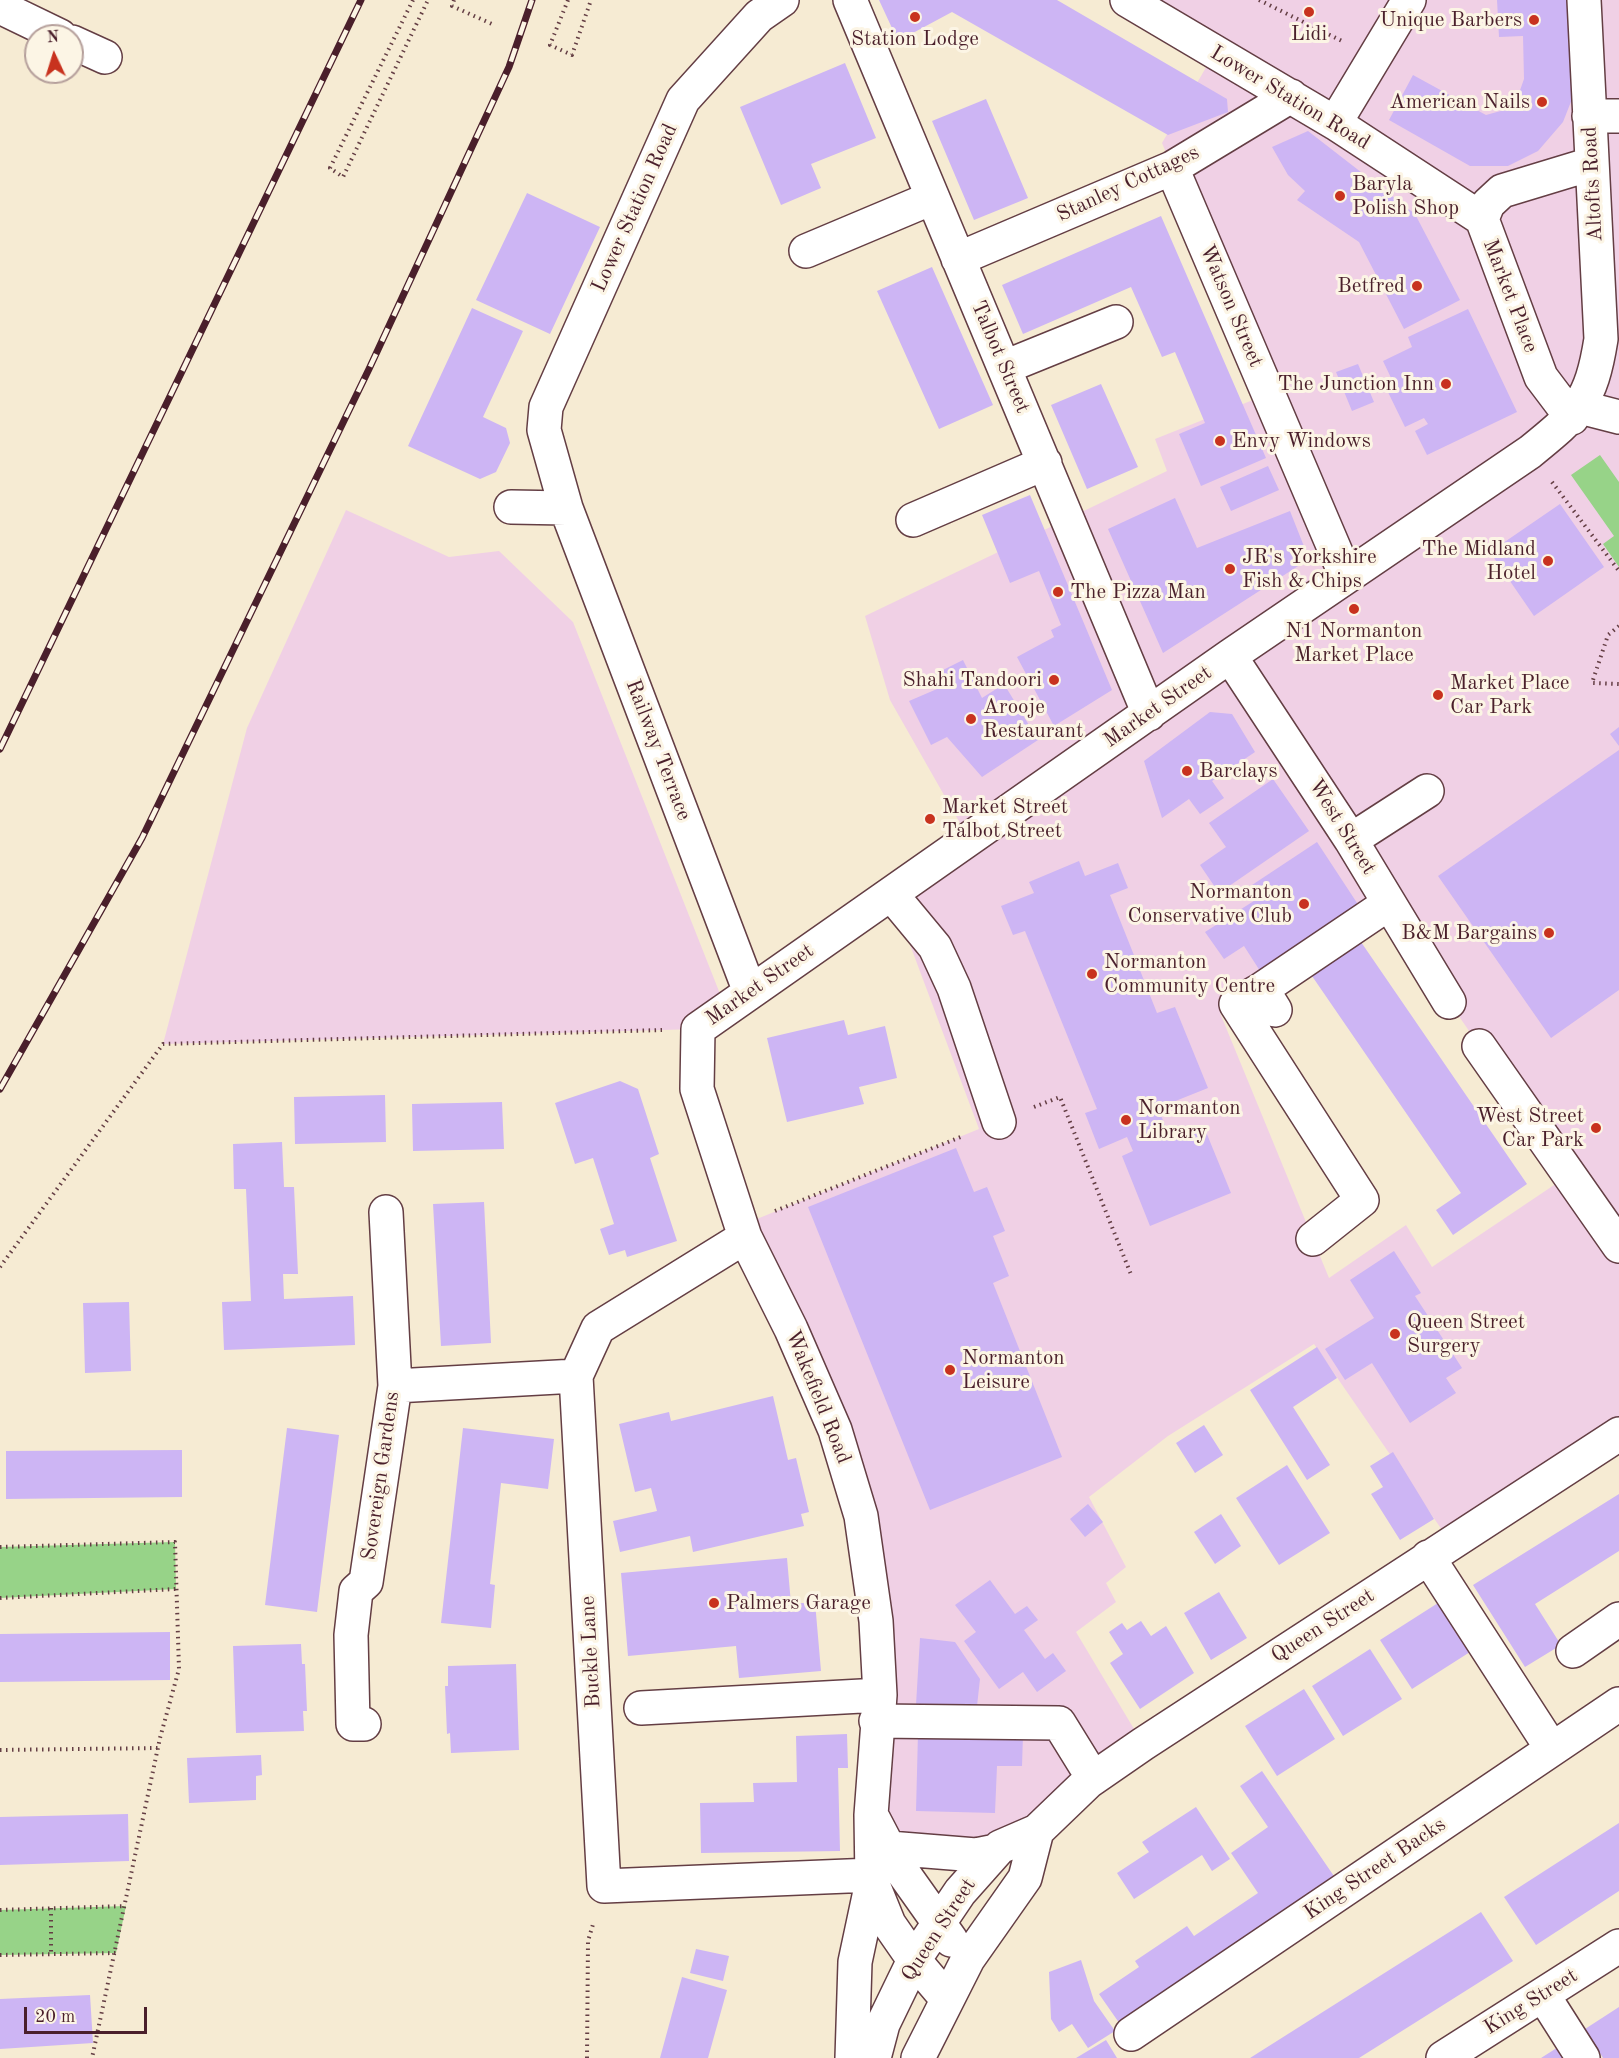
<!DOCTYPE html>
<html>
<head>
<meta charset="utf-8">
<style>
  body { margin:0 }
  #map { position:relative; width:1619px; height:2058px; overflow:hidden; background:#f6ebd3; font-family:"Old Standard TT",serif }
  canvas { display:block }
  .north { position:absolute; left:24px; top:24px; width:60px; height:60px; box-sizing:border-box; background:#fcf5e5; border:2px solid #b59f9b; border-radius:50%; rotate:356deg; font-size:16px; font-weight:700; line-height:24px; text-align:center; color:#4a1f2b }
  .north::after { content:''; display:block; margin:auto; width:21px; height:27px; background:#c8321e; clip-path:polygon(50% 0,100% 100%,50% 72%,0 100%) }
  .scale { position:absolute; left:24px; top:2007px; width:123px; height:27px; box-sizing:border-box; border:3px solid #4a1f2b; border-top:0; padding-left:8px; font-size:18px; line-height:21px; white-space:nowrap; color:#4a1f2b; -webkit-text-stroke:4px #fcf5e5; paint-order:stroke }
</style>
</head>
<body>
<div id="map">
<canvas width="1619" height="2058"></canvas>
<div class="north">N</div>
<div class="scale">20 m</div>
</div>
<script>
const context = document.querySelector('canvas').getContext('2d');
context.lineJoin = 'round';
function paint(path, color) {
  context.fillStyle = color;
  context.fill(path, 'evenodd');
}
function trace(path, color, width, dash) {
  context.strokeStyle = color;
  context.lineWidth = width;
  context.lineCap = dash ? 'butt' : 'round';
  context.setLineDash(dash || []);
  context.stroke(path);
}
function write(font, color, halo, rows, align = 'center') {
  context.font = font + ' "Old Standard TT",serif';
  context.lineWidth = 6;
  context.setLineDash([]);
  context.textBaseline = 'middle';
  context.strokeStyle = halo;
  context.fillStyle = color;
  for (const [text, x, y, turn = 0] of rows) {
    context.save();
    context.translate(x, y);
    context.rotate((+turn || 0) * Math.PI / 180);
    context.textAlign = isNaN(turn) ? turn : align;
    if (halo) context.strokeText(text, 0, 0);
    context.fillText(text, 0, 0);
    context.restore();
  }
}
paint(new Path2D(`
  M1127,0h492v1434l-168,109 -137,-199 -146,92 -79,61 37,70 -20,16 10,19 -40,30 67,112 -130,107 -104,-1 -25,-31 -23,-303 -119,-291 237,-96 -88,-235 78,-55 -79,-139 -25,-84 302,-145 -12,-32 113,-45 -106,-251 53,-91zM1388,904l61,98 120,173 -137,92 -26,-42 -77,53 -109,-265z
  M346,510l103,47 50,-6 74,71 153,387 -28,20 -535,15 84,-316z`), '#f0d0e5');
paint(new Path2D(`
  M1600,455l19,27v85l-16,-23 11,-8 -43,-61z
  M175,1542l1,47 -176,9v-51z
  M126,1906l-10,47 -116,2v-45z`), '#97d388');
paint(new Path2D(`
  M879,0h178l170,99 1,13 -60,23 -216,-123 -54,29z
  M1497,0h72l5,94 -11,28 -25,29 -30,15h-38l-81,-46 24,-45 73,40 22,-6 10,-13 6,-17 -1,-43 -24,1z
  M845,63l31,75 -65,26 10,24 -40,17 -41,-98z
  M986,99l42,99 -54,22 -42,-99z
  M1308,131l107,83 45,86 -56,29 -45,-87 -62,-42 8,-9 -17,-16 -16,-28z
  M527,193l73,34 -50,107 -74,-34z
  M1161,216l105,242 -65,28 -22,-52 26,-11 -30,-71 -13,5 -31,-70 -108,47 -21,-49z
  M932,267l61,138 -54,24 -62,-138z
  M472,308l51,23 -40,86 23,11 4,15 -14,29 -16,7 -72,-33z
  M1468,309l49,103 -90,43 -12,-24 13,-7 -4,-6 -19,9 -20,-41 8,-4 -10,-21 29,-14 -4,-10z
  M1358,364l16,38 -22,9 -16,-39z
  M1101,384l37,83 -51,22 -36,-84z
  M1268,466l11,24 -48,21 -11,-24z
  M1030,495l82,195 -58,36 -37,-69 37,-20 -3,-7 10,-5 -22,-54 -29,12 -28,-68z
  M1175,498l22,50 93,-37 19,48 -146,94 -55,-124z
  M1560,504l44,63 -70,49 -44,-64z
  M963,660l19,38 22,-14 34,56 -56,37 -35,-40 -16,8 -22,-44 28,-12 -6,-13z
  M1210,712l22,2 23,38 -43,29 12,17 -24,16 -11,-15 -27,19 -18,-57z
  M1619,727v19l-9,-12z
  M1619,750v240l-68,48 -113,-162z
  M1273,779l36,52 -90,62 -19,-28 26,-18 -17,-24z
  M1317,842l44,67 -99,65 -18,-28 -20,13 -19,-27 52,-33 -8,-12z
  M1079,861l6,15 33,-13 10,25 -18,7 47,118 18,-6 33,81 -50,20 13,32 33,-13 27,66 -81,33 -28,-70 11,-5 -6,-14 -28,12 -14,-36 12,-4 -72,-178 -12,4 -12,-29 33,-13 -5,-11z
  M1361,942l166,242 -74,51 -17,-25 25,-17 -149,-217z
  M844,1020l4,15 37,-9 12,52 -38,9 5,17 -77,18 -20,-84z
  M620,1081l18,8 21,65 -9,4 27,83 -50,16 -2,-7 -16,5 -9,-26 14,-5 -21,-66 -18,6 -20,-61z
  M385,1095l1,47 -91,2 -1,-47z
  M502,1102l2,47 -91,2 -1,-47z
  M282,1142l2,45h10l4,87h-15l1,25 69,-3 2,49 -131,5 -2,-48 29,-1 -5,-112h-12l-1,-45z
  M956,1148l18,44 13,-5 18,44 -12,5 16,40 -16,7 69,174 -132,53 -122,-303z
  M484,1202l7,141 -50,3 -8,-142z
  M1394,1251l27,42 -6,3 47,72 -16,10 10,15 -46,30 -38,-60 -27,17 -20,-31 49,-31 -24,-38z
  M129,1302l2,69 -46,2 -2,-70z
  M1317,1347l20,31 -44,29 37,58 -23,15 -57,-90z
  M773,1396l15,64 8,-2 13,54 -8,2 3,12 -111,26 -3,-16 -70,16 -7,-31 44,-10 -6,-23 -16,4 -16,-68 50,-12 2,9z
  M1204,1425l19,30 -28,18 -19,-30z
  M287,1428l52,7 -22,177 -52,-7z
  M463,1428l91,11 -6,50 -47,-6 -11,101 5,1 -4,43 -50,-5z
  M182,1450v47l-176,2v-48z
  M1393,1452l41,67 -34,21 -29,-46 12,-7 -13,-21z
  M1287,1465l43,68 -51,32 -43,-67z
  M1619,1494v57l-84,53 26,41 -36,22 -52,-82z
  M1088,1504l15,18 -18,15 -15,-18z
  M1221,1514l20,32 -26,18 -21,-32z
  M787,1558l4,46 24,-2 6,69 -82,7 -3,-32 -108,10 -7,-83z
  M990,1580l25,34 12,-8 11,14 -14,10 21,29 8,-6 13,18 -29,21 -14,-20 -24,17 -35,-48 12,-9 -21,-27z
  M1219,1592l28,46 -36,22 -27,-47z
  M1438,1603l32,49 -58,37 -32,-49z
  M1141,1621l10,15 15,-10 28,47 -54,36 -30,-46 13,-9 -14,-22 13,-9 5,7z
  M170,1632v48l-170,2v-48z
  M920,1638l35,4 25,37 -3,27 -61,-1z
  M301,1644l1,20h3l2,47h-4l1,20 -68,2 -3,-87z
  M1370,1649l32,50 -59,37 -31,-50z
  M516,1664l3,86 -68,3 -1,-20 -3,1 -2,-48h3v-20z
  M1304,1689l31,50 -58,37 -32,-50z
  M918,1733l105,2 -1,31h-25l-2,47 -79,-2z
  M847,1734l1,34h-10l2,83 -139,2 -1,-50 54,-1 -1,-19 44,-1 -1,-46z
  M261,1755l1,20 -6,1v24l-67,3 -2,-45z
  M1262,1771l76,111 -216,145 -23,-33 40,-27 -4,-6 52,-35 7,10 64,-43 -27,-40 37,-26 -28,-41z
  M1196,1807l34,52 -18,12 -10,-16 -68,44 -17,-26 32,-21 -7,-10z
  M128,1814l1,47 -129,4v-48z
  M1619,1823v68l-83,54 -32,-48z
  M1481,1912l32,49 -73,46 -81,51h-109z
  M696,1949l33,7 -6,25 -33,-8z
  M1081,1960l13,41 21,30 -27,17 -16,-24 -13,8 -8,-13 -2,-47z
  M682,1977l45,13 -19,68h-48z
  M90,1995l3,48 -93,6v-50z
  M1619,2007v51h-16l-18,-29z
  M1106,2040l11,18h-41z
  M1563,2044l9,14h-31z`), '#cdb5f4');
const minor = new Path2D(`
  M850,0l299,714
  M1127,0l208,123 147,96
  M0,7l60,29
  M72,42l33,15
  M1589,116h30
  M1335,123l74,-123
  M1172,168l174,408
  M806,251l126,-53
  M958,259l214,-91 119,-72
  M1005,367l111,-45
  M1580,407l39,10
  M1572,418l-31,-41 -59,-158 6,-15 14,-13 89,-27
  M511,507l55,1
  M913,520l132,-57
  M1230,656l121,184 98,162
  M1351,840l76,-49
  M891,894l44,53 19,41 45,134
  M1262,989l-26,15 126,196 -49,39
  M750,992l-184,-484 -22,-78 2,-23 137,-307 76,-84 23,-16
  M1275,1010l-13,-21 126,-85
  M1479,1046l140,200
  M745,1237l-147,91 -22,48 28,510 268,-11
  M395,1386l181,-10
  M1428,1557l124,192
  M1573,1651l46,-32
  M641,1708l239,-13
  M876,1721l183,2 34,55
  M364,1724h-11l-2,-89 5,-44 10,-9 29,-196 -9,-174
  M874,1820l23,44 54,76
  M889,1848l87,7 20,-4
  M1543,1995l40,63
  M947,1999l-33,-39 -25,-36 -17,-42 -1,-67 9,-120 -4,-74 -15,-105 -26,-86 -44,-101 -46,-92 -48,-148 1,-60 532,-373 300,-204c48,-39 61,-50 71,-113l-17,-339
  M1131,2034l488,-330
  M852,2058l3,-96 17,-80
  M874,2058l9,-34 31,-64 46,-68 40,-45 37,-16 51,-49 55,-38 476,-310
  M918,2058l50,-99 57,-81 12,-47
  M1443,2058l176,-112`);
trace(minor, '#643e44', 36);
trace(new Path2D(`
  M413,0l-83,168 13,9 85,-177
  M454,0l-2,6 40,18
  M568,0l-18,45 22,10 19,-55
  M1259,0l83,41
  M1552,482l67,89
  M1619,626l-11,9 -16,48 27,1
  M1034,1107l26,-10 72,180
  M775,1211l188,-75
  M0,1267l163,-223 499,-14
  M0,1547l175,-5 4,127 -19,69 -68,320
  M0,1598l176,-9
  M0,1750l158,-2
  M51,1908v46
  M0,1910l126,-4
  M0,1955l116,-2
  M587,2058l1,-117 6,-20`), '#643e44', 4, [1.5, 4.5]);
trace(minor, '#fff', 33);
const rail = new Path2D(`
  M0,749l361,-749
  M0,1089l142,-251 227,-469 140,-302 23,-67`);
trace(rail, '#4a1f2b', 7);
trace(rail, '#fcf5e5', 4.5, [14]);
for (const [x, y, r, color] of [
  [1309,12,6,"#c8321e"],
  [915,17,6,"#c8321e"],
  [1534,20,6,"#c8321e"],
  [1542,102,6,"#c8321e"],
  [1340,196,6,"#c8321e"],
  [1417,286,6,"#c8321e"],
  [1446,384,6,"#c8321e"],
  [1220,441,6,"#c8321e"],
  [1548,561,6,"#c8321e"],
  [1230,569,6,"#c8321e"],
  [1058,592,6,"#c8321e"],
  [1354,609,6,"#c8321e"],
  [1054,680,6,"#c8321e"],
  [1438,695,6,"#c8321e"],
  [971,719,6,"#c8321e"],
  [1187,771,6,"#c8321e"],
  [930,819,6,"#c8321e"],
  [1304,904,6,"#c8321e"],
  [1549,933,6,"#c8321e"],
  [1092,974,6,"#c8321e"],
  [1126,1120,6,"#c8321e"],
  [1596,1128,6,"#c8321e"],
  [1395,1334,6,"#c8321e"],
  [950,1370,6,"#c8321e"],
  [714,1603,6,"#c8321e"]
]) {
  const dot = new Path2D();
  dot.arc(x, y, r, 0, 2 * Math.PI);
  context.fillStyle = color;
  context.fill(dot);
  trace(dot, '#fcf5e5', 2);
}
write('21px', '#4a1f2b', '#fcf5e5', [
  ["Unique Barbers",1522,20,"right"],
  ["Lidi",1309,34,"center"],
  ["Station Lodge",915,39,"center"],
  ["American Nails",1530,102,"right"],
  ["Baryla",1352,184],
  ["Polish Shop",1352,208],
  ["Betfred",1405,286,"right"],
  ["The Junction Inn",1434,384,"right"],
  ["Envy Windows",1232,441],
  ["The Midland",1536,549,"right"],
  ["Hotel",1536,573,"right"],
  ["JR's Yorkshire",1242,557],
  ["Fish & Chips",1242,581],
  ["The Pizza Man",1070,592],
  ["N1 Normanton",1354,631,"center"],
  ["Market Place",1354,655,"center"],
  ["Shahi Tandoori",1042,680,"right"],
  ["Market Place",1450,683],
  ["Car Park",1450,707],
  ["Arooje",983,707],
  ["Restaurant",983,731],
  ["Barclays",1199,771],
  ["Market Street",942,807],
  ["Talbot Street",942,831],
  ["Normanton",1292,892,"right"],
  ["Conservative Club",1292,916,"right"],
  ["B&M Bargains",1537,933,"right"],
  ["Normanton",1104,962],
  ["Community Centre",1104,986],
  ["Normanton",1138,1108],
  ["Library",1138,1132],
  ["West Street",1584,1116,"right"],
  ["Car Park",1584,1140,"right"],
  ["Queen Street",1407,1322],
  ["Surgery",1407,1346],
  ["Normanton",962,1358],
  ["Leisure",962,1382],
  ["Palmers Garage",726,1603]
], 'left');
write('21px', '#4a1f2b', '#fcf5e5', [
  ["Lower Station Road",1290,98,31],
  ["Stanley Cottages",1128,184,-25],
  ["Altofts Road",1593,184,-93],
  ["Lower Station Road",635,208,-66],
  ["Market Place",1510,296,69],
  ["Watson Street",1231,306,67],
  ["Talbot Street",1000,357,67],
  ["Market Street",1158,707,-35],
  ["Railway Terrace",658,750,69],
  ["West Street",1342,827,58],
  ["Market Street",760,985,-35],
  ["Wakefield Road",818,1397,68],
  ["Sovereign Gardens",381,1476,-82],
  ["Queen Street",1323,1626,-33],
  ["Buckle Lane",591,1652,-93],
  ["King Street Backs",1375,1869,-34],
  ["Queen Street",939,1930,-57],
  ["King Street",1531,2002,-32]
]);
</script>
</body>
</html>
